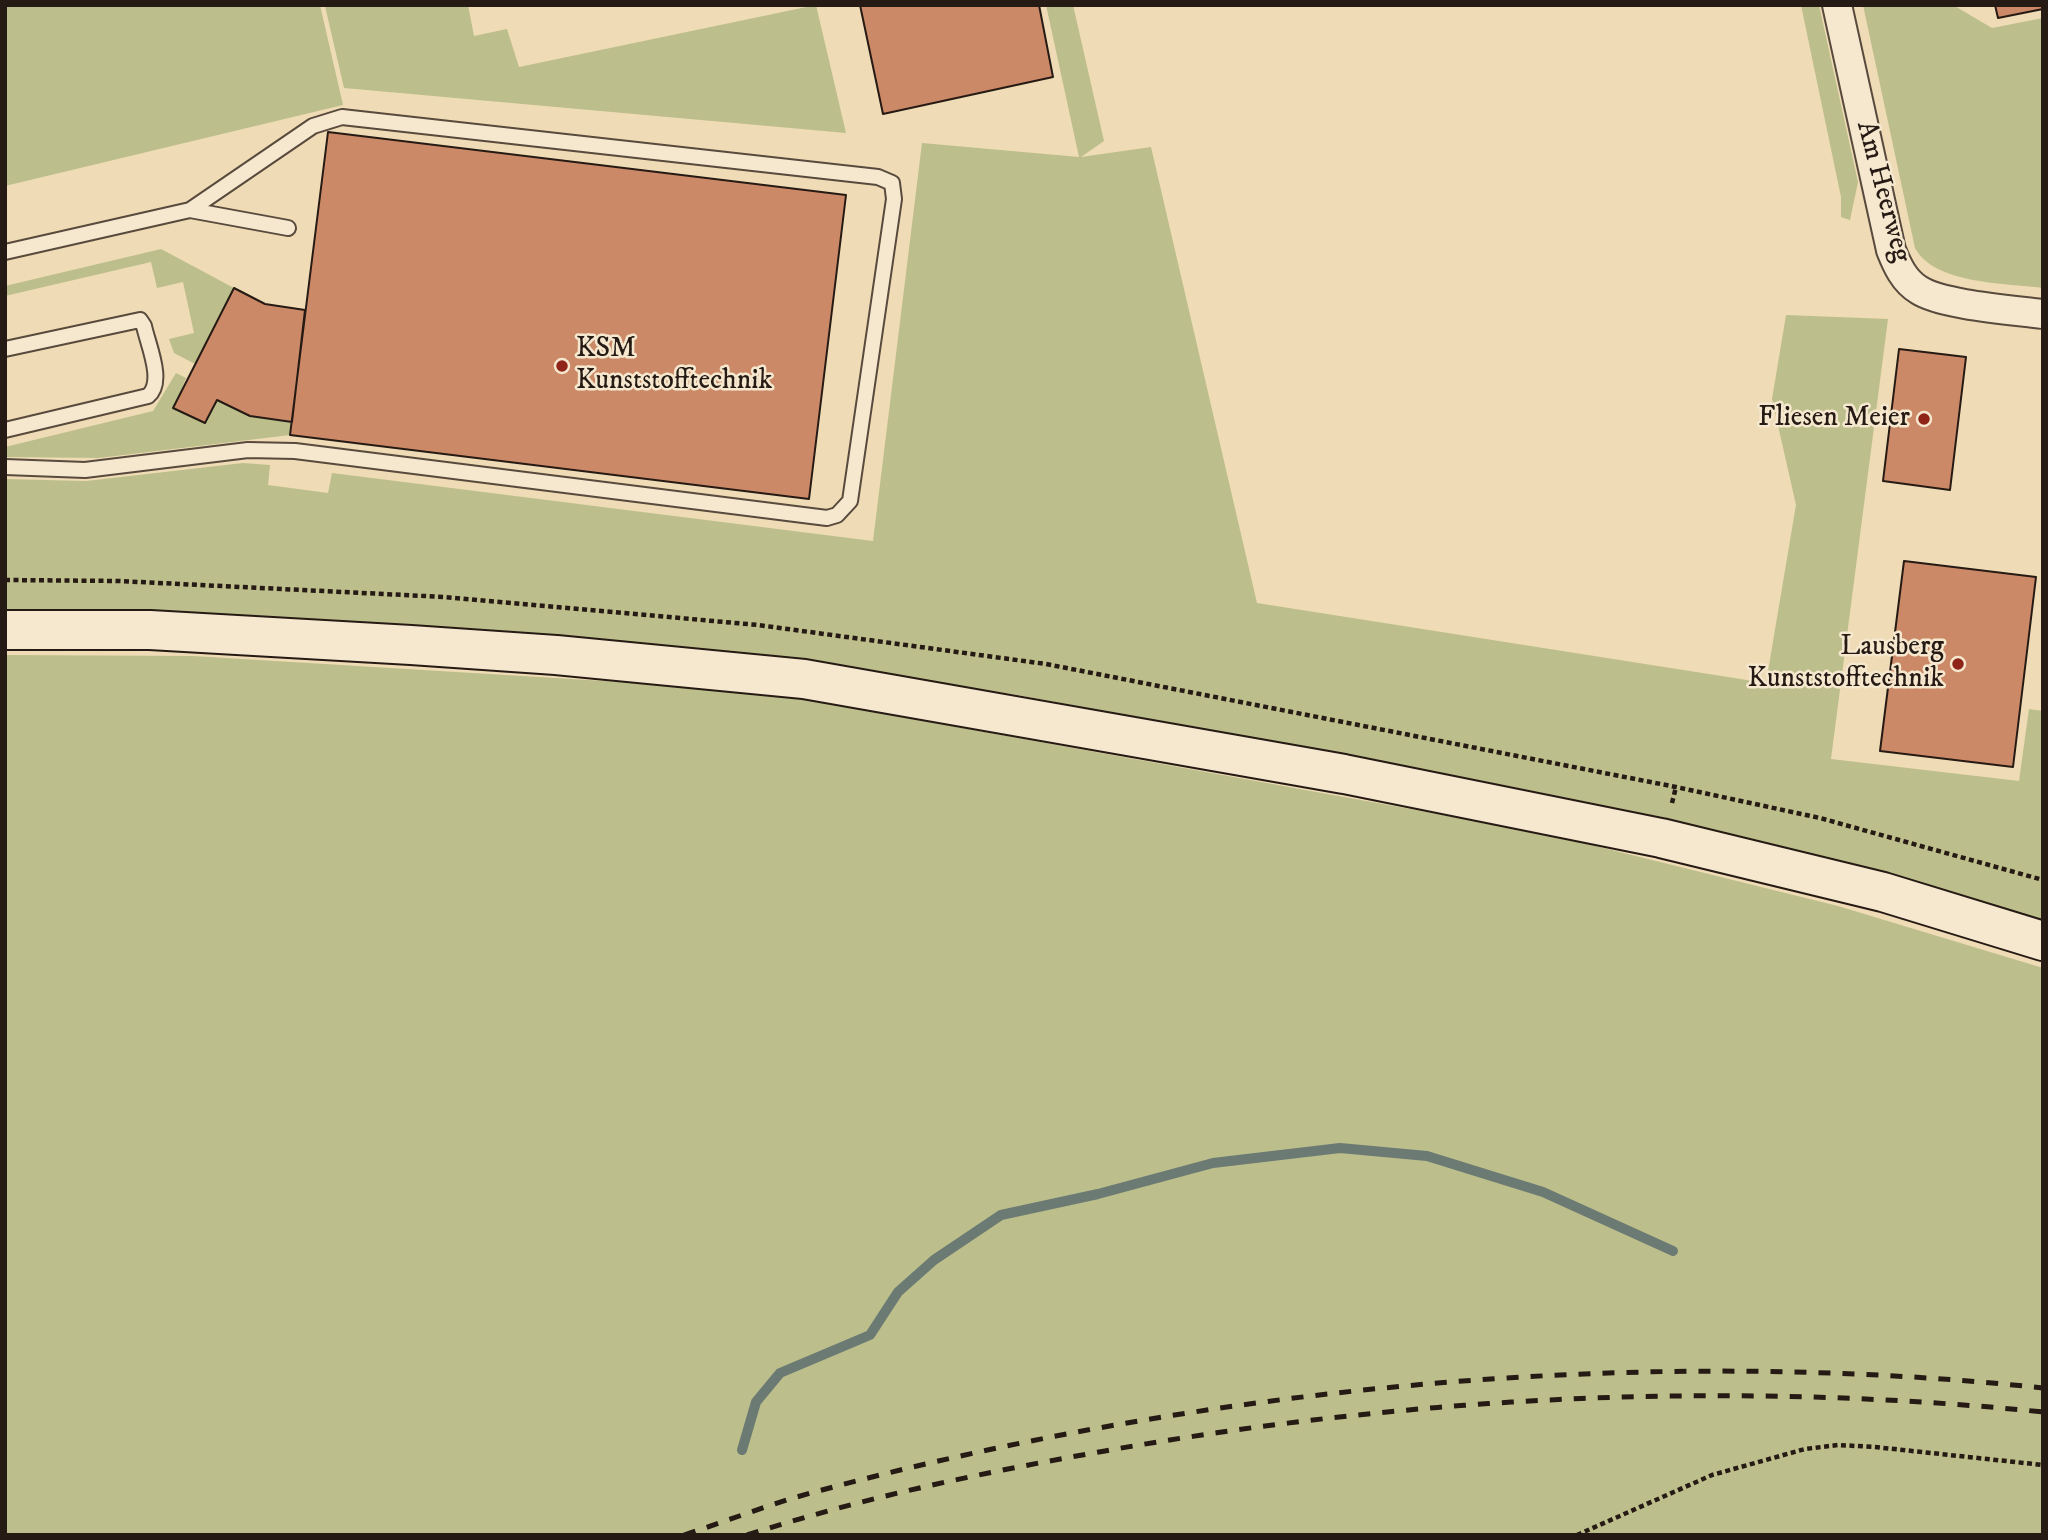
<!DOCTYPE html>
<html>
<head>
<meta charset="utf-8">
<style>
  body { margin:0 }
  #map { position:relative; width:2048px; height:1540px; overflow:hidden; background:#efdbb5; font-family:"IM FELL DW Pica",serif }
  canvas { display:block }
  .frame { position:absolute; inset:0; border:7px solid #261a14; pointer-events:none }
</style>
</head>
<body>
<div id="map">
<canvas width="2048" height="1540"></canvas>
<div class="frame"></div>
</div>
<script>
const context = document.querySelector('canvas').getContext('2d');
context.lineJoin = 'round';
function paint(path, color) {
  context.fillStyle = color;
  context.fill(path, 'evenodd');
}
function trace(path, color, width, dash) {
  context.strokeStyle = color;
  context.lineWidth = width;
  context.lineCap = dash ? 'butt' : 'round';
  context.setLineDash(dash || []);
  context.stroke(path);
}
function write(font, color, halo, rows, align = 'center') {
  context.font = font + ' "IM FELL DW Pica",serif';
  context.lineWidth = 5;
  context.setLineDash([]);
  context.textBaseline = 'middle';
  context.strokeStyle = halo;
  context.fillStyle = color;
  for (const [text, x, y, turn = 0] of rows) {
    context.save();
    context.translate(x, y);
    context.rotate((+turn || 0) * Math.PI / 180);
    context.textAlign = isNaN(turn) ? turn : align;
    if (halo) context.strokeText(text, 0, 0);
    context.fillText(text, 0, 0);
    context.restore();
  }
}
paint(new Path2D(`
  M5,5h315l23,100 -338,81z
  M468,5l6,31 33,-7 12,38 297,-62 30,128 -502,-45 -19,-82z
  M1046,5h27l31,136 -23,16 70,-10 106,456 509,80 30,-178 -24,-106 14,-84 102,4 -57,440 188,22 10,-72 14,2v213l-119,-39 -411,-98 -501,-93 -310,-45 -340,-24 -357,-11v-135l81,2 157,-18 27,2 -2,20 60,8 4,-20 541,68 49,-398 157,14z
  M1801,5h18l39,177 -8,38 -9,-3v-20z
  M1863,5h90l39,23 51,-10v270c-38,-5 -109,-4 -128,-40z
  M161,249l73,39 -39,76 -21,-11 -5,-14 25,-6 -11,-51 -26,6 -6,-26 -146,34v-10z
  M176,373l10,5 -12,30 31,15 12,-23 33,16 42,6 -2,13 -191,23 -94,-1v-10l148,-36z
  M5,655l188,1 560,34 790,143 295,73 205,62v567h-2038z`), '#bcbf8b');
trace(new Path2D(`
  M742,1450l14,-48 24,-29 90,-38 28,-43 36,-32 67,-45 97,-21 115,-31 127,-15 87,8 116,36 130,59`), '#6c7a74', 10);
const building = new Path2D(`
  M860,5h179l14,72 -170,37z
  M1995,5h48v4l-45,9z
  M328,132l518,63 -37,304 -519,-64z
  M234,288l31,16 40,6 -13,112 -42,-6 -33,-16 -12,23 -32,-15z
  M1899,349l67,8 -16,133 -67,-9z
  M1904,561l132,16 -23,190 -133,-16z`);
paint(building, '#cc8967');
trace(building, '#261a14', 2);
const lane = new Path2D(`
  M5,252l185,-42 98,18
  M5,349l135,-29 4,6c4,19 21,56 4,70l-143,34
  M5,467l80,3 163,-20 47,1 532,67 10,-3 13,-14 44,-302 -2,-16 -14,-6 -536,-60 -29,9 -123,84`);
const street = new Path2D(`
  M1837,5l54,245c6,15 13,31 28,40 23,15 94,20 124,24`);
const secondary = new Path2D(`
  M5,630h145l261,15 145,10 248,24 540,95 317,64 222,54 160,49`);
trace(lane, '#584a3c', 18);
trace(street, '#584a3c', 32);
trace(secondary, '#261a14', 42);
trace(new Path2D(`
  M5,580l114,1 325,16 314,28 288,39 630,123 144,31 223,62
  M1672,803l4,-16
  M1577,1535l135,-60 93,-26 33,-4 37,2 168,18`), '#261a14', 4.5, [5, 3.5]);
trace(lane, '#f5e8cf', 14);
trace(street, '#f5e8cf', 28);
trace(secondary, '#f5e8cf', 38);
trace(new Path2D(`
  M684,1535c46,-15 91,-33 138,-45 388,-104 821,-145 1221,-102
  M747,1535c115,-37 233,-62 352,-83 311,-56 629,-72 944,-40`), '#261a14', 5, [12, 12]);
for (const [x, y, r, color] of [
  [562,366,7,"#8f2418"],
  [1924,419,7,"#8f2418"],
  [1958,664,7,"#8f2418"]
]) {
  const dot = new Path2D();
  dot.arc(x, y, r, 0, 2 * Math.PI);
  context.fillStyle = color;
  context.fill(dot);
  trace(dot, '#f5e8cf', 2.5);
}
write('28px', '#261a14', '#f5e8cf', [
  ["Am Heerweg",1882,192,75]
]);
write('28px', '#261a14', '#f5e8cf', [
  ["KSM",576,350,"left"],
  ["Kunststofftechnik",576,382,"left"],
  ["Fliesen Meier",1910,419],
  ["Lausberg",1944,648],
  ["Kunststofftechnik",1944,680]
], 'right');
</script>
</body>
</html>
